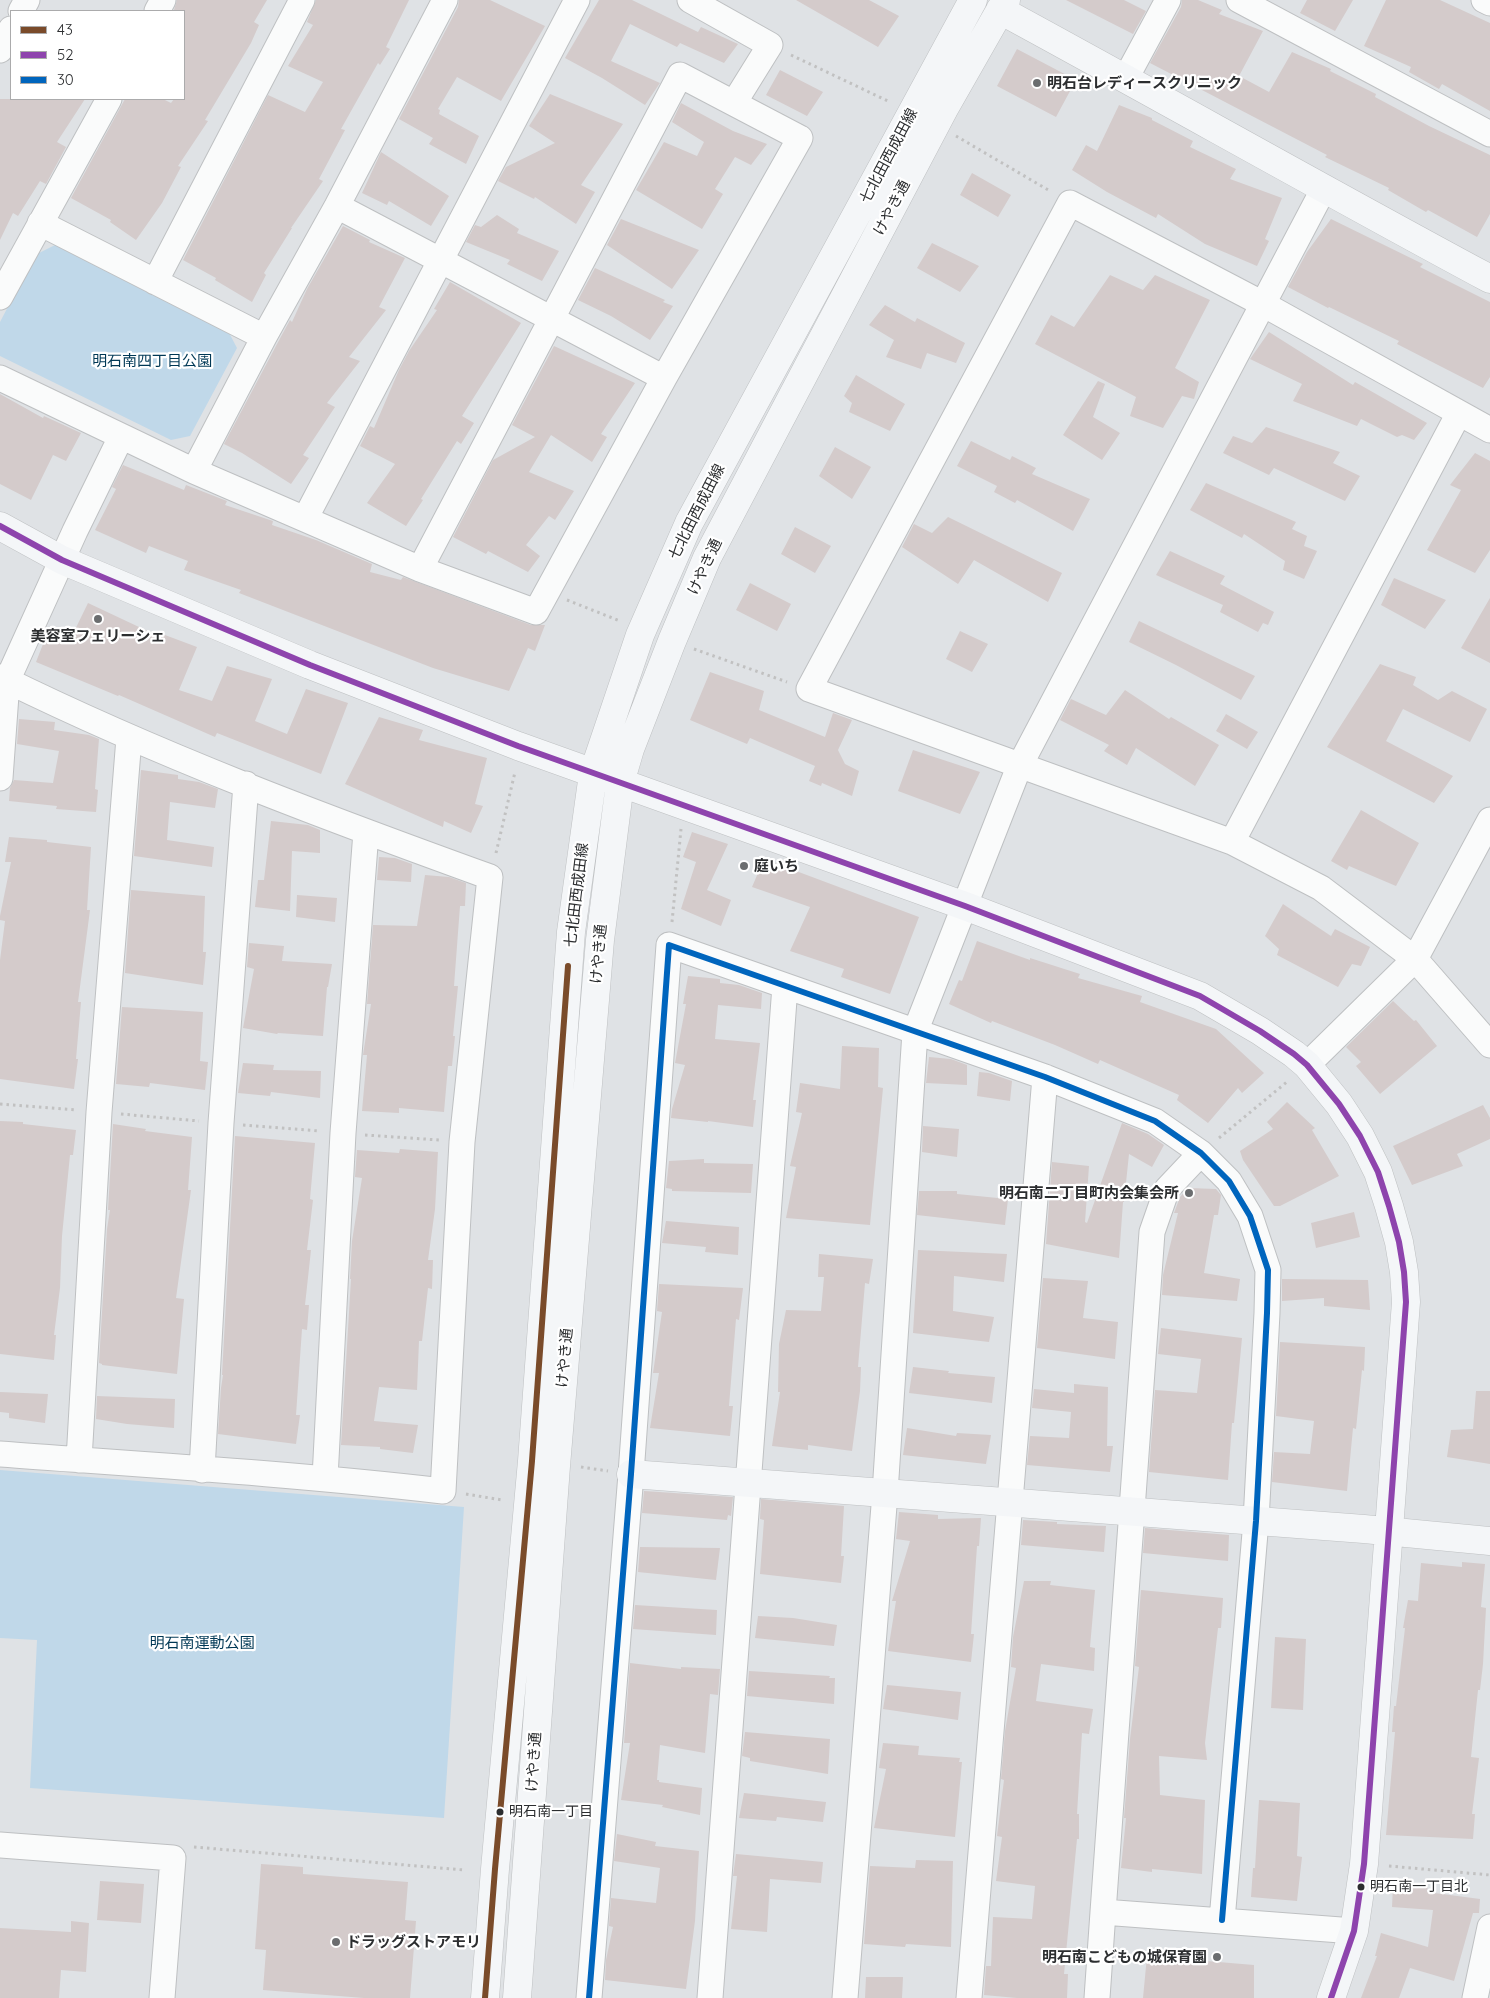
<!DOCTYPE html>
<html>
<head>
<meta charset="utf-8">
<style>
  body { margin:0 }
  #map { position:relative; width:1490px; height:1998px; overflow:hidden; background:#dfe2e5; font-family:Quicksand,sans-serif }
  canvas { display:block }
  .legend { position:absolute; left:10px; top:10px; width:175px; height:90px; box-sizing:border-box; background:#fff; border:1px solid #ababac; margin:0; padding:6px 9px; list-style:none; font-size:15px; color:#2c2e30 }
  .legend li { display:flex; align-items:center; gap:10px; height:25px }
  .legend b { width:25px; border:1px solid #ababac }
</style>
</head>
<body>
<div id="map">
<canvas width="1490" height="1998"></canvas>
<ul class="legend">
<li><b style="height:6px;background:#7a4b2a"></b>43</li>
<li><b style="height:6px;background:#8e44ad"></b>52</li>
<li><b style="height:6px;background:#0065bd"></b>30</li>
</ul>
</div>
<script>
const context = document.querySelector('canvas').getContext('2d');
context.lineJoin = 'round';
function paint(path, color) {
  context.fillStyle = color;
  context.fill(path, 'evenodd');
}
function trace(path, color, width, dash) {
  context.strokeStyle = color;
  context.lineWidth = width;
  context.lineCap = dash ? 'butt' : 'round';
  context.setLineDash(dash || []);
  context.stroke(path);
}
function write(font, color, halo, rows, align = 'center') {
  context.font = font + ' Quicksand,"Noto Sans JP",sans-serif';
  context.lineWidth = 4.5;
  context.setLineDash([]);
  context.textBaseline = 'middle';
  context.strokeStyle = halo;
  context.fillStyle = color;
  for (const [text, x, y, turn = 0] of rows) {
    context.save();
    context.translate(x, y);
    context.rotate((+turn || 0) * Math.PI / 180);
    context.textAlign = isNaN(turn) ? turn : align;
    if (halo) context.strokeText(text, 0, 0);
    context.fillText(text, 0, 0);
    context.restore();
  }
}
paint(new Path2D(`
  M57,244l169,83 11,21 -47,88 -19,4 -171,-84v-34l35,-67z
  M0,1470l464,37 -20,311 -414,-30 7,-148 -37,-2z`), '#c0d8e9');
paint(new Path2D(`
  M177,0h90l-13,22 5,3 -8,18 -46,77 3,1 -30,45 3,1 -19,36 -26,37 -26,-18 1,-2 -40,-22 54,-99h38l8,4 3,-4h10v-88l-10,-1z
  M316,0h93l-23,47 4,2 -10,16 -2,-2 -37,66 4,1 -26,49 4,2 -32,47h1l-28,45 2,2 -14,27 -37,-22 1,-2 -33,-18 85,-165 37,17 18,-30 -35,-16 25,-41 -6,-3z
  M459,0h31l55,26 -44,75 -44,-24 -19,32 2,1 -1,4 40,22 -13,28 -37,-20 4,-6 -34,-19 59,-112z
  M599,0h33l66,32 3,-5 37,17 -14,19 -44,-20 -3,4 -47,-23 -19,37 49,22 -15,22 -43,-27 -37,-20z
  M796,0h73l30,16 -21,31z
  M1066,0h58l22,11 -13,23z
  M1182,0h16l24,10 -3,4 44,17 -24,45 30,16 23,-40 39,17 -1,2 46,23 -1,3 54,29 61,29v59l-13,23 -49,-27 -2,2 -38,-22 1,-2 -64,-31 2,-2 -177,-92 31,-56z
  M1307,0h46l-18,31 -35,-18z
  M1386,0h54l50,23v88l-48,-27 -3,5 -30,-17 2,-5 -47,-21z
  M1017,49l59,31 -20,37 -59,-31z
  M780,70l43,22 -16,24 -41,-21z
  M550,94l73,30 -42,61 14,7 -19,32 -41,-27 -1,2 -36,-18 8,-14 49,-24 -26,-17z
  M0,99h85l-28,43 9,5 -20,37 -6,-3 -22,35 -5,-3 -13,27z
  M681,103l52,28 34,13 -16,21 -16,-8 -20,32 8,5 -21,35 -66,-39 28,-48 33,14 7,-14 -32,-20z
  M1119,105l33,13v2l41,21 -3,6 46,22 -6,10 52,19 -17,41 4,2 -12,25 -52,-22 -47,-30 -2,4 -49,-26 -35,-22 14,-25 11,6z
  M381,152l68,44 -18,30 -42,-25 -2,4 -25,-12z
  M972,173l39,22 -13,22 -38,-22z
  M497,215l22,14 -2,4 42,18 -17,30 -35,-17 3,-4 -44,-18 9,-17 6,2z
  M621,219l78,31 -27,39 -65,-44z
  M1331,219l92,45 -3,3 70,35v75l-7,11 -86,-44 2,-3 -70,-34 -1,1 -40,-21 19,-35z
  M343,226l27,14 -1,2 36,16 -26,49 7,3 -37,47 11,4 -33,42 8,4 -32,48 6,3 -18,26 -49,-31 -18,-9 53,-100 13,-24 2,2 15,-33z
  M932,243l47,23 -19,26 -43,-24z
  M595,268l70,32 -2,2 10,4 -23,34 -39,-24 -33,-16z
  M1110,275l33,15 12,-15 55,25 -35,68 24,14 -5,17 -12,-3 -19,32 -33,-12 6,-19 -101,-53 16,-29 23,12z
  M450,282l71,41 -59,93 12,7 -13,21 -4,-3 -36,58 2,1 -17,26 -39,-23 28,-39 -35,-18 10,-20 4,2 25,-58 10,-19 28,-41 -3,-1z
  M885,305l30,17 2,-4 48,25 -9,20 -29,-10 -6,16 -35,-12 8,-17 -25,-15z
  M1269,332l84,53 2,-3 72,41 -13,17 -12,-5 -5,2 -36,-18 -4,7 -64,-25 9,-17 -52,-25z
  M554,346l81,37 -34,51 6,3 -15,25 -41,-27 -22,37 45,19 -19,29 -6,-4 -23,29 14,11 -12,16 -40,-21 -2,3 -33,-17 40,-77 42,-23 -23,-12z
  M856,375l49,29 -15,27 -41,-19 3,-9 -8,-7z
  M1098,381l7,3 -12,33 27,16 -18,27 -39,-25z
  M0,394l43,24 1,-2 37,17 -15,28 -13,-6 -22,45 -31,-16z
  M1266,427l74,25 -7,11 27,13 -15,25 -71,-33 -5,7 -46,-22 10,-17 19,7z
  M971,441l39,19 2,-4 24,12 -4,6 58,25 -17,32 -56,-31 -2,3 -21,-11 3,-6 -40,-20z
  M835,447l36,20 -19,32 -33,-23z
  M1475,453l15,8v89l-15,23 -48,-23 34,-60 -11,-5z
  M123,465l61,25 2,-5 41,16 -2,4 48,16 -1,4 44,15 56,24 -2,8 31,8 2,-3 128,48h14l-10,26 -7,-3 -19,43 -76,-23 -194,-75 2,-3 -57,-20 4,-9 -39,-15 -3,7 -51,-23 21,-41 -4,-2z
  M1206,483l90,39 -4,7 15,7 -3,10 13,5 -13,28 -21,-9 2,-9 -41,-27 -2,4 -52,-28z
  M948,517l114,56 -14,29 -74,-42 -16,24 -56,-37 12,-23 18,9z
  M795,527l36,19 -16,27 -34,-19z
  M1170,551l55,25 -5,8 54,28 -6,13 -5,-2 -5,9 -38,-20 3,-7 -67,-30z
  M1394,578l52,22 -21,29 -44,-24z
  M750,583l41,21 -14,27 -41,-21z
  M1490,598v65l-29,-15z
  M88,603l68,32 1,-3 40,15 -18,43 33,11 15,-35 45,13 -17,42 32,13 19,-45 42,14 -27,71 -104,-41 -2,4 -96,-42 -1,1 -82,-34 11,-28 21,10z
  M1139,621l116,55 -14,24 -65,-35 -47,-23z
  M960,631l28,13 -16,28 -26,-13z
  M1380,664l36,13 -3,8 25,15 14,-9 35,18 -17,33 -67,-33 -17,32 67,35 -19,27 -107,-56z
  M710,672l54,19 -5,19 66,27 8,-24 19,7 -14,30 7,14 14,7 -7,25 -30,-13 -1,3 -12,-5 6,-15 -65,-28 -3,6 -57,-24z
  M1125,690l44,29 2,-2 48,28 -24,41 -59,-38 -9,17 -23,-14 5,-6 -49,-25 11,-21 35,16z
  M1226,714l32,18 -11,17 -31,-18z
  M379,717l44,13 -4,10 68,18 -12,46 8,2 -12,27 -27,-12 -1,6 -98,-43z
  M19,719l36,3 -1,8 35,5 10,4 -4,50 3,1 -2,22 -40,-3 1,-3 -48,-5 1,-13 4,-8 39,3 6,-32 -42,-7z
  M913,750l67,22 -20,42 -62,-23z
  M141,770l37,5v4l21,3 19,7 -3,19 -45,-6 -3,38 47,7 -2,20 -78,-11z
  M1361,810l58,33 -23,43 -47,-20 -2,4 -16,-9z
  M271,821l37,4 12,5v23l-28,-2 -2,60 -35,-4 3,-27h6z
  M692,832l36,12 -21,46 24,10 -10,26 -40,-17 15,-47 -13,-5z
  M9,837l38,3v2l44,5 -4,63h3l-12,92h3l-5,57h2l-4,30 -74,-10v-119l5,-39 -5,-1v-4l11,-54h-6z
  M379,857l16,1 17,6 -1,18 -34,-2z
  M764,859l155,58 -29,77 -49,-17 3,-8 -54,-18 20,-44 -58,-20z
  M425,875l24,2 17,6 -1,23h-5l-6,80h4l-5,50h2l-3,30h-4l-4,46 -45,-4v5l-37,-2 5,-56h-4l8,-51h-4l6,-79 44,1z
  M131,890l74,6 -2,56h3l-3,33 -78,-12z
  M297,895l40,3 -2,24 -39,-5z
  M1283,904l48,32 4,-7 35,18 -9,19 -9,-2 -14,23 -61,-32 2,-6 -14,-13z
  M977,941l53,19v-2l50,16 -2,4 64,18 -2,6 76,27 48,44 -22,20 -4,-5 -30,35 -31,-23 2,-5 -79,-35 -2,4 -43,-19 -63,-24 -1,2 -42,-19 10,-24 3,1z
  M249,943l35,3 -2,15 50,3 -4,23h-1l-4,49 -45,-3 -1,1 -34,-6 11,-59 -7,-2z
  M688,976l32,3v4l19,2 23,8 -1,16 -43,-4 -3,34 45,4 -7,57h3l-3,27 -45,-6v1l-37,-4 1,-9 13,-44 -10,-2 11,-59h-3z
  M1393,1001l21,20 2,-1 21,26 -57,48 -24,-28 5,-4 -15,-15z
  M122,1007l81,5 -3,49 8,1 -3,28 -55,-7 -1,4 -33,-3z
  M842,1046l37,2 -1,39 5,1 -13,137 -84,-7 10,-51 -6,-1 12,-53 -6,-1 4,-29 40,6z
  M929,1057l22,2 16,6v20l-41,-2z
  M243,1063l31,2 -1,5 48,1 -1,27 -49,-6 -1,4 -32,-3z
  M979,1072l10,1 23,8 -2,20 -33,-5z
  M1287,1102l28,26 -3,2 27,46 -59,30h-6l-31,-46 -3,-9 33,-22 -6,-7z
  M1483,1105l7,13v21l-33,15 6,12 -51,19 -19,-39z
  M0,1121l23,1v2l53,6 -3,25h-3l-8,81 -2,52 -6,47h2l-2,25 -54,-6z
  M1122,1123l26,11 16,11 -12,22 -23,-13 -5,48h-1l-4,56 -73,-14 6,-82 37,4 -4,56 2,1z
  M113,1124l33,5 -1,2 47,6 -4,53h3l-15,108 8,1 -7,75 -75,-9v-1l-3,-1 8,-134 3,-19h-2z
  M923,1126l36,3 -2,28 -35,-5z
  M235,1136l80,7 -5,56 3,1 -6,50h4l-6,55h4l-2,25 -5,-1 -6,86h4l-4,29 -78,-10 3,-46 2,-13h-1z
  M400,1149l38,3 -3,57 -7,51h5l-1,29 -4,-1 -6,53h-3l-2,49 -38,-3 -5,34 44,4 -5,28 -33,-4v-2l-39,-2 10,-166h-1l2,-38 10,-63 -7,-1 2,-27 42,3z
  M704,1159v4l49,1 -2,29 -79,-2v-2l-6,-1 3,-27z
  M1188,1188l28,1 5,6 -3,20h-4l-10,58 36,6 -3,22 -75,-6 1,-20 15,-62h-4l6,-16z
  M919,1191h38v3l51,5 -3,26 -88,-10z
  M1354,1212l6,25 -44,11 -5,-25z
  M666,1221l73,6 -1,28 -33,-3 1,-5 -44,-4z
  M918,1250l89,4 -3,28 -50,-6 -1,35 41,6 -5,25 -76,-9z
  M819,1254l54,5 -4,25 -4,-1 -7,84h3l-1,24 -8,60 -44,-6v5l-36,-4 8,-54h-2l1,-48 7,-34 35,1 3,-34h-6z
  M1043,1278l45,3 -5,37 35,4 -3,37 -78,-11z
  M1282,1279l86,1 2,30 -46,-4v-8l-42,3z
  M659,1284l84,4 -4,32 -3,-1 -7,87h4l-3,30 -80,-8 9,-55h-6l9,-61 -5,-1z
  M1161,1328l81,10 -8,85h-2l-4,57 -79,-8 6,-82 42,3 4,-34 -43,-5z
  M1280,1342l85,5 -1,24 -2,-1 -6,59 -3,-1 -6,63 -75,-9 2,-30 36,2 4,-33 -38,-5z
  M913,1367l36,4 -1,2 47,4 -3,26 -83,-10z
  M1074,1384l34,3 -1,59h6l-3,26 -83,-7 3,-29 39,2 2,-26 -39,-4 2,-19 40,4z
  M1476,1391h14v73l-43,-7 4,-27 22,-1z
  M0,1392l48,2 -3,29 -36,-5v-5l-9,-1z
  M97,1396l78,3 -1,29 -47,-4 -31,-5z
  M907,1428l49,8 1,-3 34,2 -5,29 -83,-9z
  M644,1491l89,6 -2,19 -3,-1 -1,5 -85,-7z
  M761,1499l83,7 -3,50h3l-3,27 -81,-9 4,-54 -4,-1z
  M899,1512l39,3v4l43,-1 -2,28h-2l-6,88h3l-3,28 -83,-11 8,-50h-4l18,-60 -14,-2z
  M1023,1520l34,2v2l49,2 -2,26 -83,-7z
  M1145,1528l84,7 -1,26 -85,-8z
  M640,1547l80,1 -4,32 -78,-8z
  M1462,1562l23,2 -4,43 5,1 -3,56 -3,26h-2l-7,67 8,1 -7,56h3l-2,25 -87,-4 9,-103h-3l2,-26h2l9,-78h-2l5,-28 10,1 3,-38 41,4z
  M1024,1581h27l-1,4 45,5 -5,57 5,1 -1,23 -53,-7 -5,37 57,8 -4,25 -7,-1 -5,81h2v25h-2l-13,135h4l-1,24h-50l-33,-3 2,-29h5l2,-49 39,2 3,-33 -39,-5 6,-44 -5,-1 7,-56 -3,-1 4,-48 11,-63 -5,-1 2,-30z
  M1141,1590l82,8 -2,30h-3l-13,115 2,17 -48,-4 1,39 45,5 -3,74 -50,-5v3l-31,-4 5,-50h-2l6,-79 9,-72 -4,-1z
  M635,1605l82,5 -1,25 -83,-6z
  M758,1616l35,2 44,7 -3,21 -79,-8z
  M1275,1637l31,2 -3,71 -32,-2z
  M630,1663l51,6v-2l39,2 -2,26 -8,-1 -5,59 -45,-8 -3,35h2v2l43,6 -2,27 -38,-8 1,-2 -42,-5 9,-57h-6z
  M749,1671l81,5 -1,2h6l-1,26 -87,-8z
  M887,1685l74,7 -3,28 -75,-11z
  M745,1732l85,7 -2,35 -78,-13v-3l-8,-2z
  M883,1743l36,3 -1,9 42,3 -1,4h3l-7,75 -81,-9 12,-59 -7,-1z
  M744,1793l82,9 -3,20 -46,-5 -1,4 -37,-3z
  M1259,1800l41,3 -3,53 5,1 -5,44 -46,-4 2,-29h2z
  M617,1834l39,8 -1,4 44,5 -4,70 -9,68 -81,-9 1,-20 7,-33 -4,-1 2,-28 45,5 4,-35 -46,-7z
  M736,1854l87,8 -2,21 -51,-4 -3,53 -36,-3 6,-53h-4z
  M916,1860l37,1 -2,86 -45,-3 -1,3 -41,-3 6,-78 45,2z
  M261,1864l42,3v7l105,8 -3,38 11,1 -6,77h-46l-101,-8 3,-40 -11,-1z
  M100,1881l44,3 -3,39 -44,-3z
  M1403,1884l25,1 -1,7 53,7 -1,14h-6l-19,68 -44,-13 -11,30h-38l16,-42h-2l6,-23 47,14 5,-37 -41,-3 1,-21 10,1z
  M71,1921l18,2 -3,49 -25,-2 -2,28h-59v-70l71,4z
  M1147,1956l107,9v33h-111z
  M866,1977h37l-1,21h-37z`), '#d4cbcb');
const street = new Path2D(`
  M690,0l80,45 -36,58
  M1239,0l251,134
  M1484,0l6,3
  M21,11l6,-11
  M157,11l6,-11
  M0,50l11,-21
  M1126,78l42,-78
  M337,206l327,172
  M40,223l224,114
  M155,282l147,-282
  M0,297l109,-198
  M0,378l194,93 226,98 116,43 128,-234 136,-240 -120,-63 -260,494
  M1490,430l-227,-126 -193,-101 -261,486 423,153 89,46 94,71 75,86
  M194,471l70,-134 73,-131 108,-206
  M305,519l272,-519
  M0,677c158,78 324,140 490,200l-28,265 -19,349c-147,-17 -295,-26 -443,-37
  M0,778l7,-97 68,-150 46,-94
  M1232,842l227,-429
  M1307,1065l108,-106 75,-139
  M79,1460l20,-348 30,-374
  M202,1470l19,-347 25,-339
  M325,1478l18,-345 23,-301
  M0,1845l173,13 -11,140
  M1103,1912l49,-680 15,-43 34,-36
  M589,1998l42,-524 38,-529 376,132 110,44 46,32 28,28 21,35 18,54 -1,43 -11,208 -34,399
  M710,1998l75,-1012
  M845,1998l40,-505 30,-461 104,-265 304,-577
  M969,1998l76,-921
  M1097,1998l6,-86 251,19
  M1475,1998l15,-71`);
const secondary = new Path2D(`
  M1000,10c164,89 326,181 490,269
  M0,526l62,34 248,105 208,81 447,160 235,90 60,35 34,23 13,11 32,39 21,32 18,36 11,34 10,36 5,30 2,30 -42,562 -10,67 -23,67
  M631,1474l733,55 126,12
  M485,1998l10,-129 37,-408 39,-529 22,-158 47,-139 49,-112 284,-523
  M517,1998l39,-532 44,-526 20,-157 10,-34 42,-108 35,-83 238,-451 61,-107`);
trace(street, '#bec0c2', 27);
trace(secondary, '#bec0c2', 29);
trace(new Path2D(`
  M791,55l99,47
  M956,136l94,55
  M567,600l53,21
  M694,649l93,33
  M496,853l19,-81
  M672,922l9,-93
  M0,1104l77,6
  M121,1114l78,7
  M243,1125l76,6
  M365,1135l74,5
  M1219,1138l69,-57
  M581,1467l27,4
  M466,1494l36,6
  M194,1847l270,23
  M1389,1866l101,9`), '#c1c1c1', 3, [2.5, 4]);
trace(street, '#fafbfb', 25);
trace(secondary, '#f4f6f8', 28);
trace(new Path2D(`
  M485,1998l10,-129 37,-408 36,-495`), '#7a4b2a', 6);
trace(new Path2D(`
  M0,526l62,34 248,105 208,81 447,160 235,90 60,35 34,23 13,11 32,39 21,32 18,36 11,34 10,36 5,30 2,30 -42,562 -10,67 -23,67`), '#8e44ad', 6);
trace(new Path2D(`
  M589,1998l42,-524 38,-529 376,132 110,44 46,32 28,28 21,35 18,54 -1,43 -11,208 -34,399`), '#0065bd', 6);
for (const [x, y, r, color] of [
  [1037,83,5,"#6b6d6f"],
  [98,619,5,"#6b6d6f"],
  [744,866,5,"#6b6d6f"],
  [1189,1193,5,"#6b6d6f"],
  [500,1812,4.5,"#2c2e30"],
  [1361,1887,4.5,"#2c2e30"],
  [336,1942,5,"#6b6d6f"],
  [1217,1957,5,"#6b6d6f"]
]) {
  const dot = new Path2D();
  dot.arc(x, y, r, 0, 2 * Math.PI);
  context.fillStyle = color;
  context.fill(dot);
  trace(dot, '#fff', 2);
}
write('14px', '#2c2e30', '#fff', [
  ["明石南一丁目",509,1812],
  ["明石南一丁目北",1370,1887]
], 'left');
write('bold 15px', '#2c2e30', '#fff', [
  ["明石台レディースクリニック",1047,83],
  ["美容室フェリーシェ",98,636,"center"],
  ["庭いち",754,866],
  ["明石南二丁目町内会集会所",1179,1193,"right"],
  ["ドラッグストアモリ",346,1942],
  ["明石南こどもの城保育園",1207,1957,"right"]
], 'left');
write('15px', '#2c2e30', '#fff', [
  ["七北田西成田線",889,156,-62],
  ["けやき通",892,208,-62],
  ["七北田西成田線",697,512,-63],
  ["けやき通",705,567,-65],
  ["七北田西成田線",577,895,-83],
  ["けやき通",599,954,-85],
  ["けやき通",565,1358,-85],
  ["けやき通",534,1762,-86]
]);
write('15px', '#003855', '#fff', [
  ["明石南四丁目公園",152,361],
  ["明石南運動公園",202,1643]
]);
</script>
</body>
</html>
